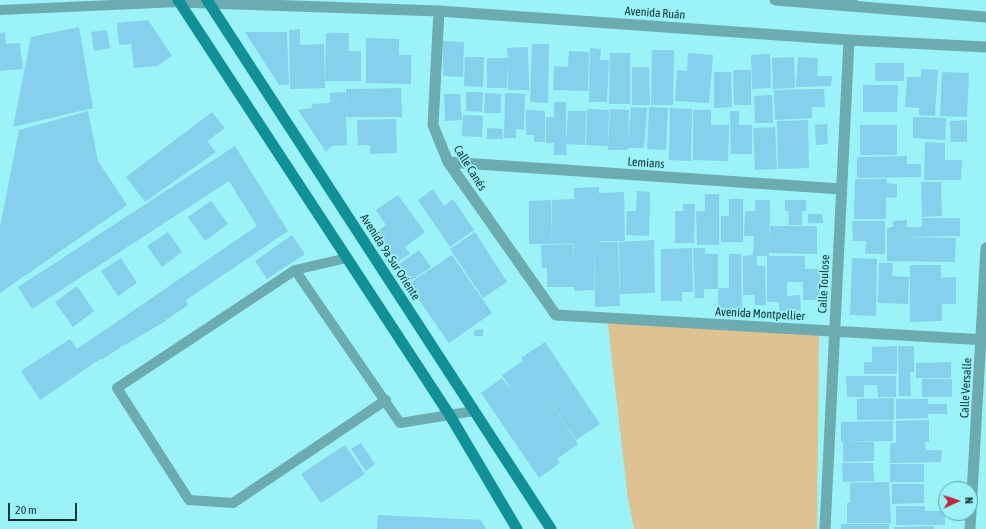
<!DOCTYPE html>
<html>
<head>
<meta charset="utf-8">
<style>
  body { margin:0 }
  #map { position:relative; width:986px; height:529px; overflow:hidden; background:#9bf2f7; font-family:"Asap Condensed",sans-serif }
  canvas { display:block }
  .north { position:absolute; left:938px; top:481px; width:40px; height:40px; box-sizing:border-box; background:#9bf2f7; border:1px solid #62a5a9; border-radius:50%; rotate:87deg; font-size:11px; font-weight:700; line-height:16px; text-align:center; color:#0c3234 }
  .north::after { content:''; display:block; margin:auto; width:14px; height:18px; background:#b92837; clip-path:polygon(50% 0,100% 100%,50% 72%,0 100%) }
  .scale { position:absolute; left:8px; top:503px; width:69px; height:18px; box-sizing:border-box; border:2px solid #0c3234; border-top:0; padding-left:5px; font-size:12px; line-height:14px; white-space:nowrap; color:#0c3234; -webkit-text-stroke:3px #9bf2f7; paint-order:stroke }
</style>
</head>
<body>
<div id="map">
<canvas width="986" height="529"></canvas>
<div class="north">N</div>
<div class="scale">20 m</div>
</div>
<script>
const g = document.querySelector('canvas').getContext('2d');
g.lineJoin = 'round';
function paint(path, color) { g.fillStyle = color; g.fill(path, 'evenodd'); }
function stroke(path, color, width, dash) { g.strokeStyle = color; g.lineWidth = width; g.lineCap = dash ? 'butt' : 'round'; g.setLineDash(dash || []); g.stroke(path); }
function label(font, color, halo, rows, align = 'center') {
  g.font = font + ' "Asap Condensed",sans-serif'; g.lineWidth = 3.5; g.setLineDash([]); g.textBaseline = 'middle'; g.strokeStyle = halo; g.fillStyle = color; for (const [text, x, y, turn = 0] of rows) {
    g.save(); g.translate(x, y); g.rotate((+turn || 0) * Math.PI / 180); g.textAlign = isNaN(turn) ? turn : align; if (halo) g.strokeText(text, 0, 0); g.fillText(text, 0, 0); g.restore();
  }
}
paint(new Path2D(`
  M607,317L819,334L817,529H634L628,499Z`), '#dec291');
paint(new Path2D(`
  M148,20L172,56L157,66L134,68L131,44L119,45L117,23Z
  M79,27L93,108L13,127L31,37Z
  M300,29V45L324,44L325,88L290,89L289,30Z
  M107,30L110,48L94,51L91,32Z
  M5,32L6,44L20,43L23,69L0,71V33Z
  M245,32H287L289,85H279Z
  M326,33H349V51H361V81H325Z
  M366,38L399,39V55H411V84L366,83Z
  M443,41L464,42L463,77L443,76Z
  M532,44H549L548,103L530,102Z
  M528,47L529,90H508V62L507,88H487V58H508L507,48Z
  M590,48L601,49L600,60H609L607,102H589Z
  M652,50H674L673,105H651Z
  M569,51L589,52L588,91L553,90L554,66L568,67Z
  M610,53H630V104H609Z
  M688,53L713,55L709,103L675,101L677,70L687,71Z
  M770,54L771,88L752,89L751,55Z
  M465,57H484L483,87L464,86Z
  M794,57L795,88L773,89L772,58Z
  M798,57L818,58L817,76H832L831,86L796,87Z
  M875,63H904V81H875Z
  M632,67H649L650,105H632Z
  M921,69L938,70L935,116L919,115V108L905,107L907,77H921Z
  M733,70H751V105H734Z
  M714,72H731L732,107L714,108Z
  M942,72L969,73L967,117L940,116Z
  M863,85H898L897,112H863Z
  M401,88L402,117H346L347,145L332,146L326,152L298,110L312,108V104L330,103V93L345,92L346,102V89Z
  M824,89L825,107H812V118L775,120L774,90Z
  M466,92H483L482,112L466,111Z
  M485,93L501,94V113H484Z
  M505,93L525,94L524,130L516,129V138H504Z
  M444,94H460L462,120L445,121Z
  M772,95L773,123H755L754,96Z
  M554,102H566V141L568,111H586L585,145L566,144L567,155H554V143H546V117H554Z
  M631,107L647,108L644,148H628L627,150H608L610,109L629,110L628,140Z
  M649,107L668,108L666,150L647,149Z
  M670,108L692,109L691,161L669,160Z
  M587,109L609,110L608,146L586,145Z
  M526,110L545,111V142H534V135H526Z
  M693,110H711V125H729L728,161L693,160Z
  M88,111L98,161L127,205L0,293V227L19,130Z
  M730,111H739V125H752V154H731Z
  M212,112L225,128L207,141L216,152L145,202L126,177Z
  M463,115L483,116L482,137L462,136Z
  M913,117L946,118L945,140L913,138Z
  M396,119L397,153L370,154V145H358L357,120Z
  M808,120L809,168L778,169L777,121Z
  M967,120V142H951L950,121Z
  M827,124L828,144L816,145L815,125Z
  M860,125H897V155H860Z
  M775,127L777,169L755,170L753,128Z
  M487,128L502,129L503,139H487Z
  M925,142L945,143V160H962L961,180H924Z
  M235,146L288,231L186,300L188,305L166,320L162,316L166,321L121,347L120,345V348L101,360L100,359L40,400L21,371L70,339L77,349L257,226L229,181L32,309L18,287Z
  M907,156V164H921V177L857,178V157Z
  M855,179H887V183L897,184V198L886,197V219H854Z
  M921,182H941L942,216L922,217Z
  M599,187V193L624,192L625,241H600V223V242H618L620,306L595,307L594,242V290L574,291V287H547V268H542L541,245L573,244L574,259V188Z
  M433,189L444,206L453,199L474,230L450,247L418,200Z
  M637,191L650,192L649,236L626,235L627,211H636Z
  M705,194H719V245H697L696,211H705Z
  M398,195L425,232L405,247L410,254L397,262L376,232L386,225L376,210Z
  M574,199V243L552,244V200Z
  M729,199H743V242H721V216H729Z
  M551,200L552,244H529V201Z
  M755,200H770L769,243L770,226H817V254L769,253V256H805V269H821L820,300H803V282H787V296L800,295L801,311L779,312V302H767V256H757V266H765L766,305H755L754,295H743V256L753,255L754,236H744L745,211H755Z
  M785,200H806V211H802V225H789L788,211H785Z
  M211,201L228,224L205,241L188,217Z
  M683,204H695L694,243H675V211H683Z
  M808,214H822L823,223H808Z
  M922,218H960V236L901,237L956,238L955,262L887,261V228L893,227V221L907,220V227H922Z
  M852,221H885V254H865L866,241H853Z
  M168,232L182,252L162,267L147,246Z
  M475,232L507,282L483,298L450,249Z
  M292,235L305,254L267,279L255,261Z
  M654,240L655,293L620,294L619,242Z
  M692,248L693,292H682V301H661V249Z
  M693,248H705V254H718V289H704V298H695Z
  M419,250L431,267L409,282L398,265Z
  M729,254H741L742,314H719L718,288H729Z
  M452,255L492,313L449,343L428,313L438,306L428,313L408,284Z
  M121,258L137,283L118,296L101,271Z
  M852,258L877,259L876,316L850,315Z
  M879,263H893L892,276L909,277L908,304L878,303Z
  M910,265H941V278L956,277V304H942V321L910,322Z
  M77,286L94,311L73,327L55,302Z
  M483,329V336H474V330Z
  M545,342L600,424L576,440L521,358Z
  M897,346V374H864V362H872V347Z
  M898,346H914V372H910L911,396H899Z
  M523,361L578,444L557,459L560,463L539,478L481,393L502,378L513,393L502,375Z
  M951,362V378H916V363Z
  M846,376H896V397H878L877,385H864V397H847Z
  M922,379H952V397H922Z
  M894,398V420H857V399Z
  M896,399H928V404H947V414H928V418L896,419Z
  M929,420V442H925L926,450H942L941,462L890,463V443H896V421Z
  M893,421V441L841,442V422Z
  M843,442H874V461L843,462Z
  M361,443L375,464L366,471L351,449Z
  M345,445L365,474L321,503L301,474Z
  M842,463H873L874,481L843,482Z
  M890,464H924V482H890Z
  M889,482L891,523H847V503H850V483Z
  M892,484H924V503L892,504Z
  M896,506H925V511H945V525H896Z
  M378,515L481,520L486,529H377Z
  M841,524H889V529H841Z
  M934,526V529H894V527Z`), '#85d1eb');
stroke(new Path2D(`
  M0,10L179,2
  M347,258L295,270L117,388L189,500L233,503L386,400
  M295,270L400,423L474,411`), '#6cabb0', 10);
stroke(new Path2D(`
  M775,0L986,17`), '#6cabb0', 11);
stroke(new Path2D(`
  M179,2L439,11L849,40L986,47
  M852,6V0
  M439,11L433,125L448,162L556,315L986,340
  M448,162L841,189
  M825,529L849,40
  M970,529L986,248`), '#6cabb0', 11);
stroke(new Path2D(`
  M178,0L449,414L517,529
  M207,0L551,529`), '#129097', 11);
label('12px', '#0c3234', '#9bf2f7', [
  ["Avenida Ruán",655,13,4],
  ["Lemians",646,163,4],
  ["Calle Canés",470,168,58],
  ["Avenida 9a Sur Oriente",390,257,57],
  ["Calle Toulose",824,284,-87],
  ["Avenida Montpellier",760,314,3],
  ["Calle Versalle",966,388,-87]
]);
</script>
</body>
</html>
